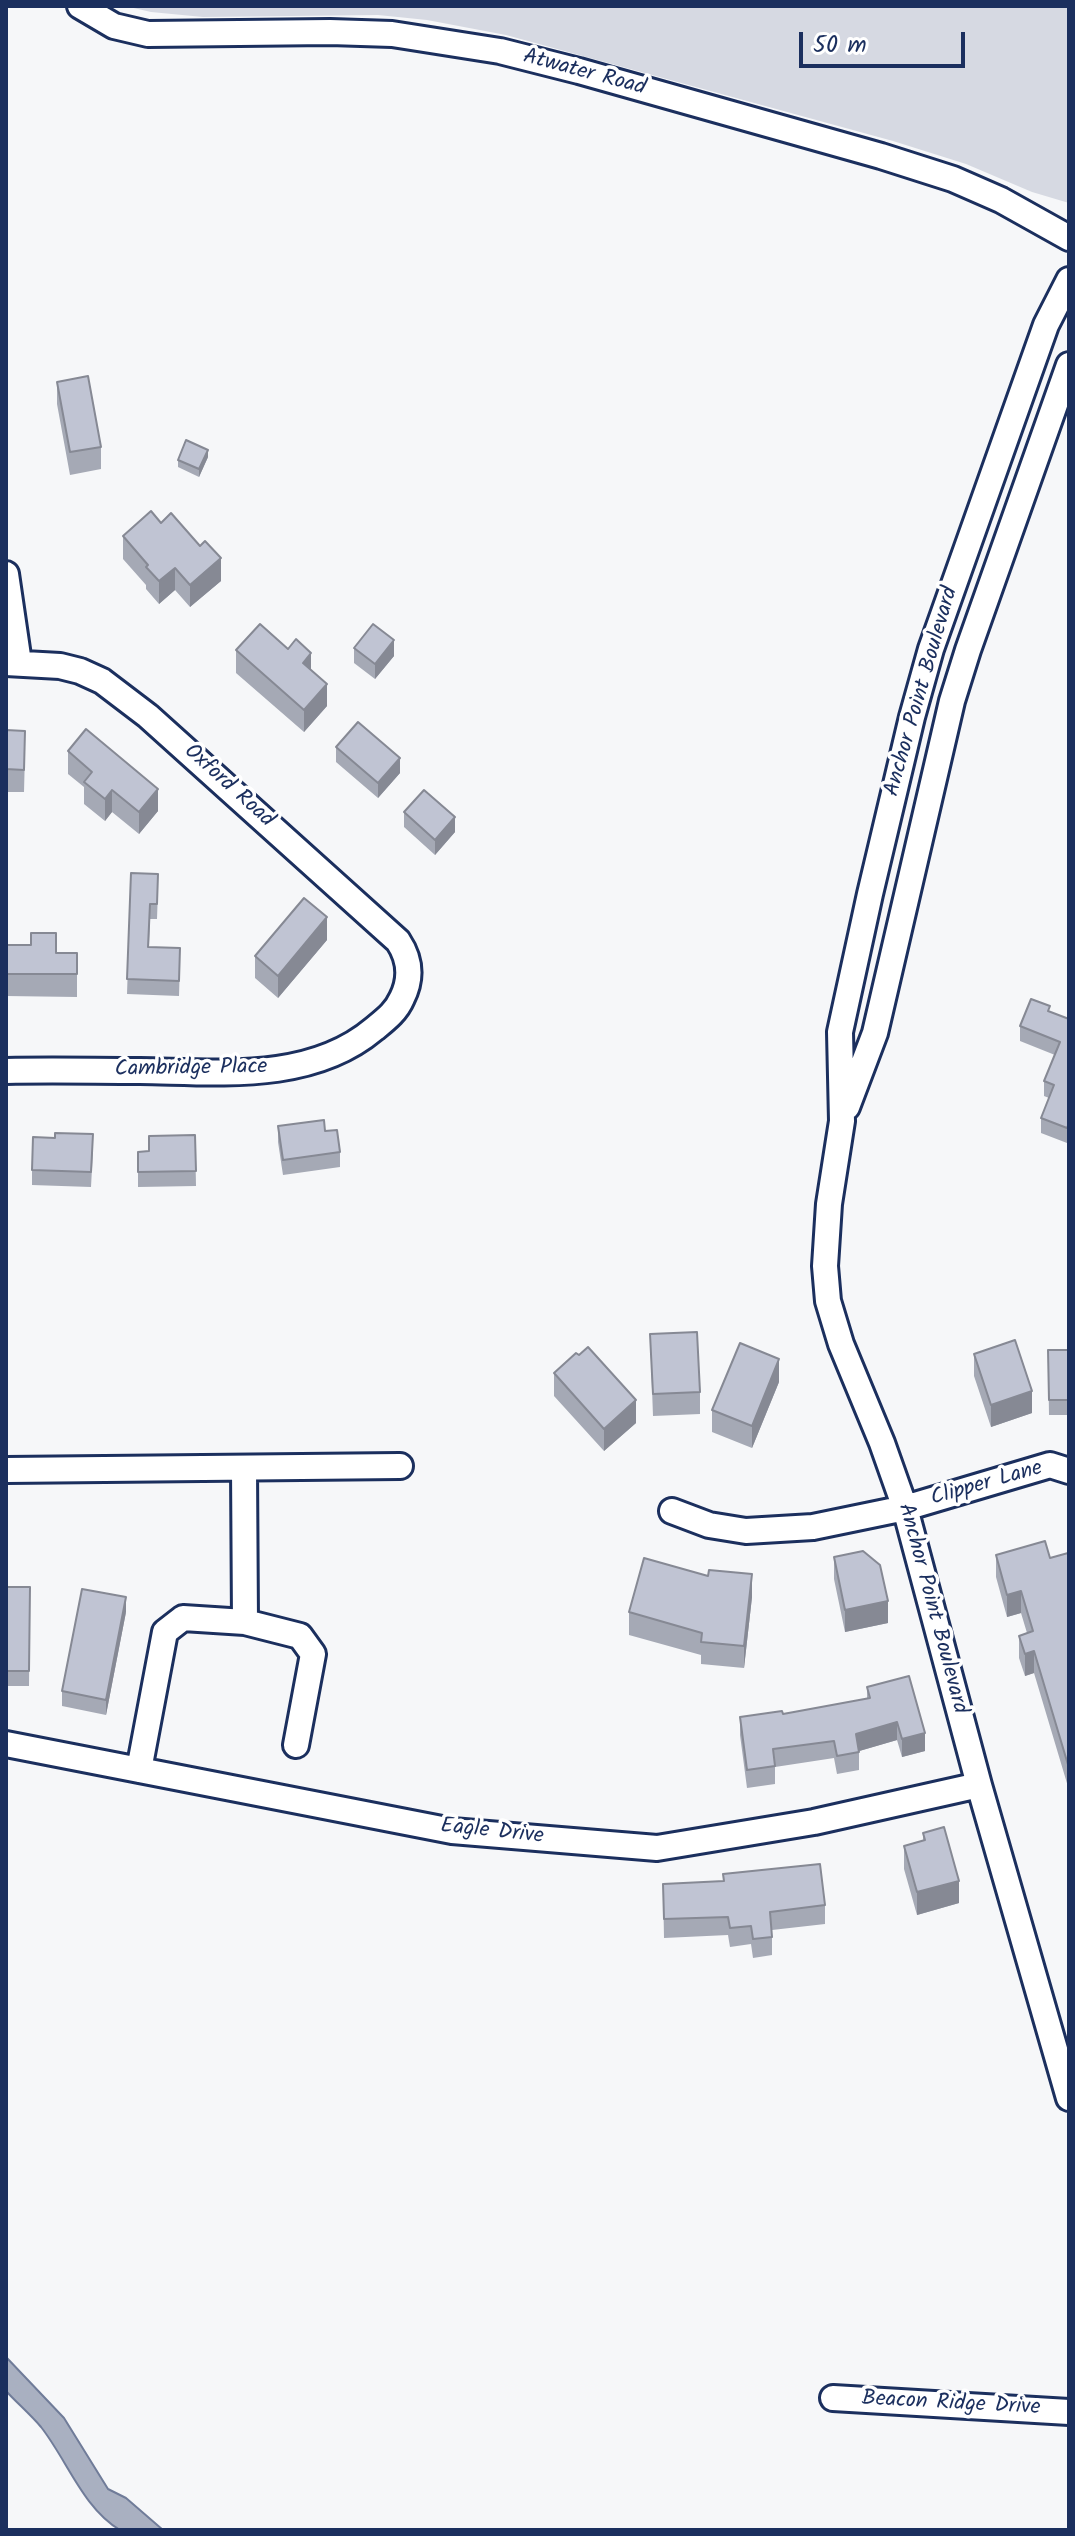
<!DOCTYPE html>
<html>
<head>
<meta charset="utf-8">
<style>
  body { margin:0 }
  #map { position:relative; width:1075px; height:2536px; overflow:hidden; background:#f6f7f9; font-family:Kalam,sans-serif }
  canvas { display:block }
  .frame { position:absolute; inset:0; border:8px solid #1b2f5e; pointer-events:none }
  .scale { position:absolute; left:799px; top:32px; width:166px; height:36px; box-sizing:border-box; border:4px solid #1b2f5e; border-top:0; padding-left:10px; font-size:24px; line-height:28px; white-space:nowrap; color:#1b2f5e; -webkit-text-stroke:6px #fff; paint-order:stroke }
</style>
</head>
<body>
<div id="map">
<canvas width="1075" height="2536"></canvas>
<div class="frame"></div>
<div class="scale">50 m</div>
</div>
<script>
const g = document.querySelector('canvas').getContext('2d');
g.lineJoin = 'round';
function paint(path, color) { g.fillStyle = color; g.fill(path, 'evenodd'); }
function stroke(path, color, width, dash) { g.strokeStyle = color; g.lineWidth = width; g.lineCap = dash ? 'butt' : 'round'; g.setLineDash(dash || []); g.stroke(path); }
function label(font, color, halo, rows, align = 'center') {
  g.font = font + ' Kalam,sans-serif'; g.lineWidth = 7; g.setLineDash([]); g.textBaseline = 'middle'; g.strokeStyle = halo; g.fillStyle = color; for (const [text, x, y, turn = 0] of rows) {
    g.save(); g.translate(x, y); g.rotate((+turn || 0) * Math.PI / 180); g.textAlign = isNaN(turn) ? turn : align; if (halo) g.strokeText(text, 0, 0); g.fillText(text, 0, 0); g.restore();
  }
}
paint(new Path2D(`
  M125,6H1069V203L1032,192L966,164L893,141L506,35L427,20L378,15L203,17L151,12Z`), '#d6d9e2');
const water = new Path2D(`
  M6,2357L64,2418L108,2489L126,2498L163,2530H120C83,2508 67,2460 41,2427C30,2414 17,2403 6,2391Z`);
paint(water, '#a9b0c1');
stroke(water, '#707c99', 2);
const street = new Path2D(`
  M80,6L114,26L148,34L330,32L392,34L500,51L579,71L881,156L953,179L1001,200L1069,238
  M1069,280L1046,325L931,649L912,717L870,894L840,1032L842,1121L829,1204L825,1266L828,1301L841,1344L882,1443L905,1508L979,1785L1069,2098
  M6,574L19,663
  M6,663L60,666L80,671L102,681L148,716L398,941C410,959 412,978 402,998C396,1012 385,1020 374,1029C310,1083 217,1072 140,1071C95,1071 51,1070 6,1071
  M847,1107L875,1033L952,701L968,650L1069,365
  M244,1468L245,1622
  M6,1470L400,1466
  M672,1511L709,1525L746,1531L813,1527L905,1508L1050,1465L1069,1471
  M6,1744L452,1831L657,1848L814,1822L979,1785
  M139,1770L165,1632L183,1618L245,1622L300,1636L313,1654L296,1745
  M833,2398L1069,2412`);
stroke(street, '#1b2f5e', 30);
stroke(street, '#fff', 24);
paint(new Path2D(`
  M57,382L101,447V469L70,475L57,404Z
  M208,457L199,477L178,467V460Z
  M161,523L221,581L190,607L175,590L159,604L146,589V585L123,559V536Z
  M354,648L394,656L375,679L354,663Z
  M236,650L311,670L327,706L304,732L236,673Z
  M6,730L25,753L24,792H6Z
  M336,747L400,773L378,798L336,762Z
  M68,751L158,811L139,834L112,812L105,821L84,804V787L68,774Z
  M404,812L455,832L435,855L404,827Z
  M131,873L158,890L157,919H150L149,947L180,963L179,996L127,994Z
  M327,940L278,998L255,978V956Z
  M6,945L56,953H77V997L6,996Z
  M1050,1012L1069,1019L1067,1143L1041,1133V1118L1049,1098L1044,1096V1081L1055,1055L1020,1041V1026Z
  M278,1126L325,1131L340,1152V1167L283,1175L278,1142Z
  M195,1135L196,1186L138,1187V1152L149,1151Z
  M93,1150L91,1187L32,1185V1170Z
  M650,1334L700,1392V1414L653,1416Z
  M1048,1350H1069V1415H1049Z
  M974,1354L1032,1413L991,1427L974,1376Z
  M554,1373L636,1423L604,1451L554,1396Z
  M779,1382L752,1448L712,1432V1410Z
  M996,1555L1050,1558L1069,1557V1790L1034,1673L1025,1676L1019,1658V1636L1027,1633L1021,1613L1007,1617L996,1577Z
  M834,1557L888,1623L845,1632L834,1579Z
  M6,1587H30L29,1686H6Z
  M752,1597L744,1668L701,1664V1655L629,1635V1612Z
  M126,1612L106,1715L62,1706V1691Z
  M867,1687L925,1751L902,1757L897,1740L859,1751V1770L837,1774L834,1758L775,1767V1784L747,1788L740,1735V1717L783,1714L867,1699Z
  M923,1833L959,1903L917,1915L904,1869V1846L923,1841Z
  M723,1874L825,1905V1924L772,1930V1955L753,1958L751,1944L730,1947L728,1935L664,1938L663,1884L723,1881Z`), '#a5a9b5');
paint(new Path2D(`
  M208,450V457L199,477V469Z
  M221,558V581L190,607V585Z
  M175,568V590L159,604V581Z
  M394,640V656L375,679V664Z
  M311,653V675L303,663Z
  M327,684V706L304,732V710Z
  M400,758V773L378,798V783Z
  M158,789V811L139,834V812Z
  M112,790V812L105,821V799Z
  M455,817V832L435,855V840Z
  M327,917V940L278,998V976Z
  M1069,1123V1138L1067,1143V1128Z
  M779,1359V1382L752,1448V1426Z
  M1032,1391V1413L991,1427V1405Z
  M636,1400V1423L604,1451V1429Z
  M752,1574V1597L744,1668V1646Z
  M1021,1591V1613L1007,1617V1595Z
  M126,1597V1612L106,1715V1700Z
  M888,1601V1623L845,1632V1610Z
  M1034,1651V1673L1025,1676V1654Z
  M897,1722V1740L856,1752V1734Z
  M925,1733V1751L902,1757V1739Z
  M959,1881V1903L917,1915V1892Z`), '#868994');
const building = new Path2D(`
  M88,376L101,447L70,452L57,382Z
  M186,440L208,450L199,469L178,460Z
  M151,511L161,523L171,513L200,546L205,541L221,558L190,585L175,568L159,581L146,567L148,565L123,536Z
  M260,624L288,649L296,639L311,653L303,663L327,684L304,710L236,650Z
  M373,624L394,640L375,664L354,648Z
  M358,722L400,758L378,783L336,747Z
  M86,729L158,789L139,812L112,790L105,799L84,782L92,772L68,751Z
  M6,730L25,731L24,770L6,769Z
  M424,790L455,817L435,840L404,812Z
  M131,873L158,874L157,904H150L148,947L180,948L179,981L127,979Z
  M304,898L327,917L278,976L255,956Z
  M31,933H56V953H77V974H6V945H31Z
  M1031,999L1050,1006L1048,1011L1069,1019V1123L1067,1128L1041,1118L1054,1085L1044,1081L1060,1042L1020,1026Z
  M324,1120L325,1131L337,1130L340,1152L283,1160L278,1126Z
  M55,1133L93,1134L91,1172L32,1170L33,1137L55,1138Z
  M195,1135L196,1171L138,1172V1152L149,1151V1136Z
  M697,1332L700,1392L653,1394L650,1334Z
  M1015,1340L1032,1391L991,1405L974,1354Z
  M740,1343L779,1359L752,1426L712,1410Z
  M588,1347L636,1400L604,1429L554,1373L576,1353L579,1355Z
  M1048,1350H1069V1400H1049Z
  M1045,1541L1050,1558L1068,1553L1069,1557V1768L1034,1651L1025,1654L1019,1636L1033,1631L1021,1591L1007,1595L996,1555Z
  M863,1551L880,1565L888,1601L845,1610L834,1557Z
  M644,1558L708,1576L709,1570L752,1574L744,1646L701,1642L702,1633L629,1612Z
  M6,1587H30L29,1671H6Z
  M82,1589L126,1597L106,1700L62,1691Z
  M909,1676L925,1733L902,1739L897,1722L856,1734L859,1752L837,1756L834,1741L773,1749L775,1766L747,1770L740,1717L782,1711L783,1714L870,1698L867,1687Z
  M944,1827L959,1881L917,1892L904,1846L925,1840L923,1833Z
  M820,1864L825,1905L770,1912L772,1937L753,1939L751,1926L730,1928L728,1917L664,1919L663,1884L724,1881L723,1874Z`);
paint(building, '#c0c4d3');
stroke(building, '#868994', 2);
label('22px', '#1b2f5e', '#fff', [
  ["Atwater Road",584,74,15],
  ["Anchor Point Boulevard",923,692,-74],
  ["Oxford Road",228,787,42],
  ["Cambridge Place",191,1070,-1],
  ["Clipper Lane",987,1485,-16],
  ["Anchor Point Boulevard",931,1609,75],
  ["Eagle Drive",492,1833,6],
  ["Beacon Ridge Drive",951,2405,3]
]);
</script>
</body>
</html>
